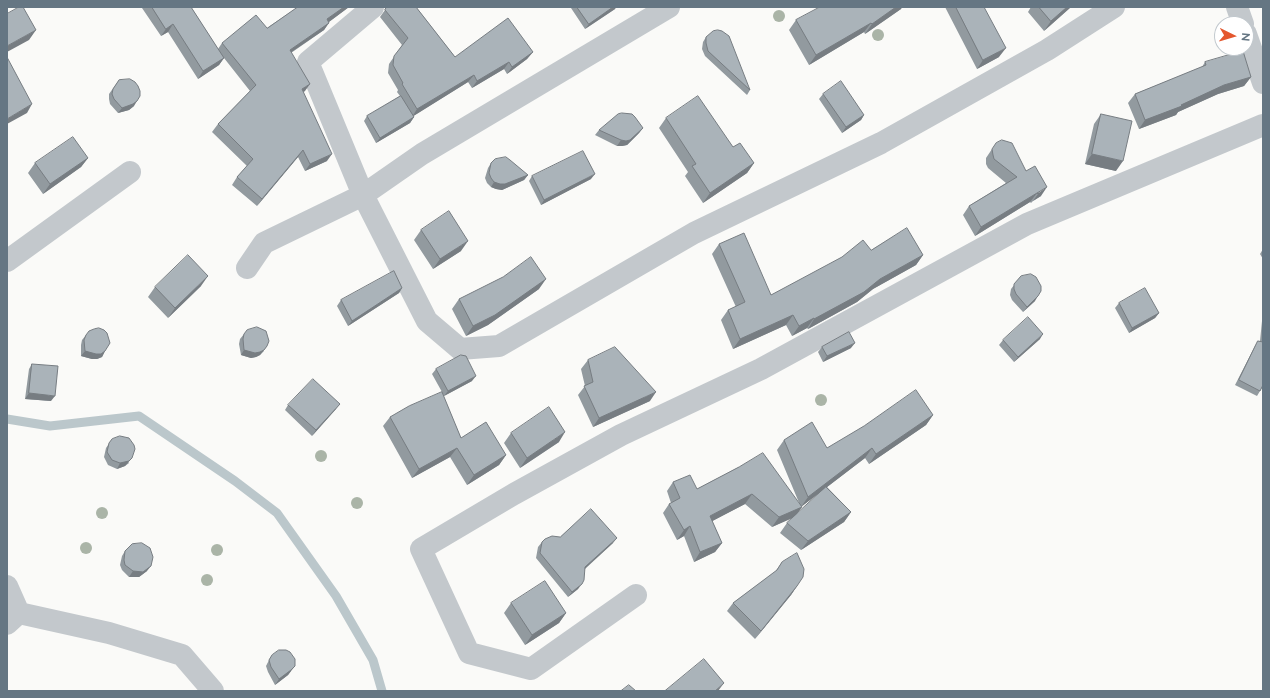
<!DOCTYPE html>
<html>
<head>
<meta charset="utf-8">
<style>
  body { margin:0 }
  #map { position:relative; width:1270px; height:698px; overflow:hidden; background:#fafaf8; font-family:Raleway,sans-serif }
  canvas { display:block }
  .frame { position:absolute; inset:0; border:8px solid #657683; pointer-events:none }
  .north { position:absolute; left:1214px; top:16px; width:40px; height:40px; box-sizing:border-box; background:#fff; border:1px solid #c1c8cd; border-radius:50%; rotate:95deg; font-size:11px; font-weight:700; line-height:16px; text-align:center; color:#657683 }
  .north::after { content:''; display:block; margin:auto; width:14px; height:18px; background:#e4572e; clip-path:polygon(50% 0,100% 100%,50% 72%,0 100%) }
</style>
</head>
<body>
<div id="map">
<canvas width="1270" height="698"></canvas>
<div class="frame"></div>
<div class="north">N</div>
</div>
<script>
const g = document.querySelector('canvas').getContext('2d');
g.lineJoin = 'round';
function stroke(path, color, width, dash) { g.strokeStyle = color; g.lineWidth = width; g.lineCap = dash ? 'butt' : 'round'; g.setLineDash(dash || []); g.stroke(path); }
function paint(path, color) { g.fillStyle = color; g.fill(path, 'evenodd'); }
stroke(new Path2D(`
  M7,419L50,426L139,416L235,481L277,513L336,596L373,660L382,691`), '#bbc7cb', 9);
stroke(new Path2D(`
  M373,7L308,62L363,195L427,321L460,349L499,346L694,233L881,143L1047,50L1114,7
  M1237,7L1243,24
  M1246,34L1263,83
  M7,261L130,172
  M247,268L264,243L363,195L422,154L669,7
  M7,586L19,613L7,624
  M636,595L531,669L469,653L421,549L514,494L621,435L761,369L1027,224L1263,125
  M19,613L109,633L182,655L213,691`), '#c3c8cc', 22);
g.fillStyle = '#aab4a7';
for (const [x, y] of [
  [779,16],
  [878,35],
  [821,400],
  [321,456],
  [357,503],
  [102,513],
  [86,548],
  [217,550],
  [207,580]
]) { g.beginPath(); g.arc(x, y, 6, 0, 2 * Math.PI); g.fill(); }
paint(new Path2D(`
  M143,7H191L218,49L222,43L267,28L298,7H349L329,22L324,30L291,53L305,91L303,92L327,161L305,171L298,157L257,206L232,185L237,177L247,166L212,132L218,124L250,91L224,58L219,65L198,79L168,32L161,36L142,8Z
  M385,7H416L455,57L533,52L527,59L507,74L504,69L472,88L468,82L413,116L414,117L410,123L376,143L364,121L367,116L400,96L397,92L398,90L388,73L389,64L402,45L380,17L385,10Z
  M572,7H616L615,9L585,29L571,8Z
  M828,7H902L901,9L865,34L864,32L809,65L789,30L796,20Z
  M945,7H984L999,57L977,69Z
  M1031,7H1071L1044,31L1028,12Z
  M706,37L750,90L747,95L705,56L702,49L703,42Z
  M1205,62L1251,77L1244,86L1218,94L1178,112L1176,115L1139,129L1128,103L1135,94L1202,67Z
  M119,80L134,106L129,110L118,113L110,104L109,99V94Z
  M823,94L864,115L861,120L842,133L819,99Z
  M1101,114L1116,171L1085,164L1094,124Z
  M666,118L733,147L754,163L747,173L703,203L685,176L688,172L659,128Z
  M643,128L639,133L627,145L622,146H617L595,135L599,130Z
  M992,149L1026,171L1041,196L1033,201L1031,203L1030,202L975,236L963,215L969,206L1006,183L988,168L986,164V158Z
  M88,158L81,167L43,194L28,173L35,163Z
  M491,163L528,175L524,180L502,190L496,189L491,187L487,183L485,178L488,168Z
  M532,176L591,179L541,205L529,181Z
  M421,230L461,251L433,269L414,240Z
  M719,244L771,295L871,250L923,255L916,265L873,289L857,302L808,329L807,328L792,336L786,325L733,349L721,320L728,310L736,307L712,254Z
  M1263,249V259L1260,254Z
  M1021,276L1035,301L1023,312L1012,300L1010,295L1011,289Z
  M201,286L168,318L148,297L155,287Z
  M402,288L399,293L348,326L337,306L341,300Z
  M539,289L488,325L466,336L452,309L459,299Z
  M1119,303L1159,313L1155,318L1129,333L1115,308Z
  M1263,319V385L1260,391L1257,396L1235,385L1255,346L1258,341H1260L1262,321Z
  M244,334L264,351L260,355L256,357L251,358L241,355L239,344L240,339Z
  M86,335L105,351L102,357L97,359H92L81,356V345L82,340Z
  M1040,339L1014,362L999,345L1003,340Z
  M822,347L851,348L823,362L818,352Z
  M588,360L650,401L593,427L578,395L585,386L581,369Z
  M32,364L51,401L25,399L29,369Z
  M436,369L472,381L444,396L442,393L461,438L506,455L499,465L467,485L450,457L412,478L383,426L390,417L442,392L432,374Z
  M288,405L336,409L312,436L285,410Z
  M933,415L926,425L869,464L865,458L827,487L851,512L844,522L801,550L780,533L787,523L793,517L772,527L745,504L712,521L722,543L715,552L694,562L684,536L677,540L663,513L669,504L671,503L667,491L673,482L697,489L739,467L800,505L777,450L784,440L827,448ZM823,490L797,514L802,506Z
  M511,433L559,442L520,468L504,443Z
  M112,439L129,463L125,466L117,469L108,465L104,457L106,448Z
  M542,542L613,543L585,569L578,589L568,597L536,558L538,547Z
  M125,551L147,571L139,577H129L122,570L120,565L122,556Z
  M782,562L797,586L791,595L755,639L727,611L733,603L775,572Z
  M511,603L566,613L559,623L525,645L504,613Z
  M272,655L291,671L288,675L275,685L268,672L266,666L269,660Z`), '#929a9f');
paint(new Path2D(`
  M344,7H349L322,27L327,19Z
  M613,7H616L615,9L585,29L589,24Z
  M896,7H902L901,9L865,34L872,24Z
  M1067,7H1071L1044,31L1051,21Z
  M329,23L324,30L284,57L290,50Z
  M871,23L864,32L809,65L816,55Z
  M173,24L168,32L161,36L166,29Z
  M36,30L29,40L7,52V46Z
  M1006,48L999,57L977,69L983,60Z
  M533,52L527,59L507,74L512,67Z
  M224,58L219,65L198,79L203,71Z
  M509,62L504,69L472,88L477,81Z
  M474,75L468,82L412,117L417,109Z
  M1251,77L1244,86L1218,94L1178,112L1176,115L1139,129L1145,120L1224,85Z
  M310,84L305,91L296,96L302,89Z
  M137,101L134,106L129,110L118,113L122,108Z
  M32,104L27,113L7,124V119Z
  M864,115L861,120L842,133L846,127Z
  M414,117L410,123L376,143L380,138Z
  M643,128L639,133L627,145L622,146H617L621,140Z
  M303,150L298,157L257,206L262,199Z
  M332,154L327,161L305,171L310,164Z
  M1092,154L1123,161L1116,171L1085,164Z
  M88,158L81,167L43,194L50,184Z
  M754,163L747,173L703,203L710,193Z
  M595,174L591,179L541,205L544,200Z
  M528,175L524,180L502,190L496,189L491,187L494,182Z
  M1047,187L1041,196L1033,201L1038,194H1037Z
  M1037,193L1030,202L975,236L981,227Z
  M468,241L461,251L433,269L440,259Z
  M923,255L916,265L873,289L857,302L808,329L814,319L880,279Z
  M208,276L201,286L168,318L175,308Z
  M546,279L539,289L488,325L466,336L473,326Z
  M402,288L399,293L348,326L352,321Z
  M1038,296L1035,301L1023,312L1027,307Z
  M1159,313L1155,318L1129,333L1132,328Z
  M793,315L786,325L733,349L740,339Z
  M814,318L807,328L792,336L799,326Z
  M1043,334L1040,339L1014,362L1018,357Z
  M855,343L851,348L823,362L827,356Z
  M267,346L260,355L256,357L251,358L241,355L244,350Z
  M85,351H105L102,357L97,359H92L81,356Z
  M476,376L472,381L444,396L448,391Z
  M656,392L650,401L593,427L599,418Z
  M29,393L55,396L51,401L25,399Z
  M340,404L336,409L312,436L316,430Z
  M933,415L926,425L869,464L876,454Z
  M565,432L559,442L520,468L527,458Z
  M457,448L450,457L412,478L419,469Z
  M872,448L865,458L801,507L808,497Z
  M506,455L499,465L467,485L474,475Z
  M132,458L125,466L117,469L120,463Z
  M752,494L745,504L703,526L710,516Z
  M802,507L795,517L772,527L779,517Z
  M851,512L844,522L801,550L808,541Z
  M690,526L684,536L677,540L684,530Z
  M617,538L613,543L581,572L585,567Z
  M722,543L715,552L694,562L700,552Z
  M151,566L147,571L139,577H129L133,571Z
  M582,584L578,589L568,597L572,592Z
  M797,586L791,595L755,639L761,631Z
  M566,613L559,623L525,645L532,635Z
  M295,666L288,675L275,685L279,679Z
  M724,683L718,691H715Z`), '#777d82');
const building = new Path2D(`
  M19,7H23L36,30L7,46V14Z
  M152,7H191L224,58L203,71L173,24L166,29Z
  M298,7H344L327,19L329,23L290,50L310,84L302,89L332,154L310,164L303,150L262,199L237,177L253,159L218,124L256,85L222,43L256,15L267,28Z
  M387,7H416L455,57L508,18L533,52L512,67L509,62L477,81L474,75L417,109L402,84L403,83L393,65L394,56L408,38L385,10Z
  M577,7H613L589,24Z
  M820,7H827V8L828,7H896L872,24L871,23L816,55L796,20Z
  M956,7H984L1006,48L983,60Z
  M1039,7H1067L1051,21Z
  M718,30L722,31L729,36L750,90L708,51L706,43V37L713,31Z
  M1243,51L1251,77L1224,85L1181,105L1182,106L1145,120L1135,94L1206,65L1205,62Z
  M8,59L32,104L7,119V60Z
  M130,79L135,82L138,86L140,91V96L137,101L133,104L122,108L114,99L112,94L113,89L119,80Z
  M841,81L864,115L846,127L823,94Z
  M401,96L414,117L380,138L367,116Z
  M698,96L733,147L740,143L754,163L710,193L692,166L696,164L666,118Z
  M622,113L632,114L635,117L643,128L630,140L626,141L621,140L599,130L618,114Z
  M1101,114L1132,121L1123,161L1092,154Z
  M73,137L88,158L50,184L35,163Z
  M1002,140L1012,143L1026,171L1035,166L1047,187L1037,193L1038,194L1037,193L981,227L969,206L1017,177L994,159L993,155L992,149L996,143Z
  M583,151L595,174L544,200L532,176Z
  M506,157L510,160L528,175L505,184H500L494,182L491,178L489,173L491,163L495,159Z
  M449,211L468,241L440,259L421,230Z
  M907,228L923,255L880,279L864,292L814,319V318L799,326L793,315L740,339L728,310L745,302L719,244L744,233L771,295L842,257L863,240L871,250Z
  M188,255L208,276L175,308L155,287Z
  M531,257L546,279L495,315L473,326L459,299L503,277Z
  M394,271L402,288L352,321L341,300Z
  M1031,274L1036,277L1041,286V291L1038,296L1027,307L1016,294L1014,289V284L1021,276Z
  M1145,288L1159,313L1132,328L1119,303Z
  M1028,317L1043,334L1018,357L1003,340Z
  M257,327L266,331L269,341L267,346L264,350L260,352L255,353L244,350L243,339L244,334L247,330Z
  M99,328L104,330L107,333L110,343L105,351L101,354H96L85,351L84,340L86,335L89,331L94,329Z
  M849,332L855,343L827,356L822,347Z
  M1258,341L1263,342V341V385L1260,391L1239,380Z
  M615,347L656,392L599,418L584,386L593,382L588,360Z
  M461,355L466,356L476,376L448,391L436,369Z
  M32,364L58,366L55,396L29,393Z
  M313,379L340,404L316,430L288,405Z
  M916,390L933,415L876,454L872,448L808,497L784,440L812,422L827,448L864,426Z
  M442,392L461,438L486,422L506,455L474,475L457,448L419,469L390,417L409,406Z
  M549,407L565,432L527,458L511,433Z
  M120,436L129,438L134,445L135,449L132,458L129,461L120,463L112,460L107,452L109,443L112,439Z
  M763,453L802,507L779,517L752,494L710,516L722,543L700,552L690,526L684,530L669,504L680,498L673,482L690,475L697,489L739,467Z
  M826,487L851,512L808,541L787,523Z
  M591,509L617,538L585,567L584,580L582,584L572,592L540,553L542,542L545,539L552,536L560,537Z
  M142,543L150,548L153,557L151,566L143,572L133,571L125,565L124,560L125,551L132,544Z
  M797,553L804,569L803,577L797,586L761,631L733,603L777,570L782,562Z
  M545,581L566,613L532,635L511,603Z
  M279,650H286L290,652L295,659V666L291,670L279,679L271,667L269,660L272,655Z
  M704,659L724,683L715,691H665Z
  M629,685L636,691H621Z`);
paint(building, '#aab3b9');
stroke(building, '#777d82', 1);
</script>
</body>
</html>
